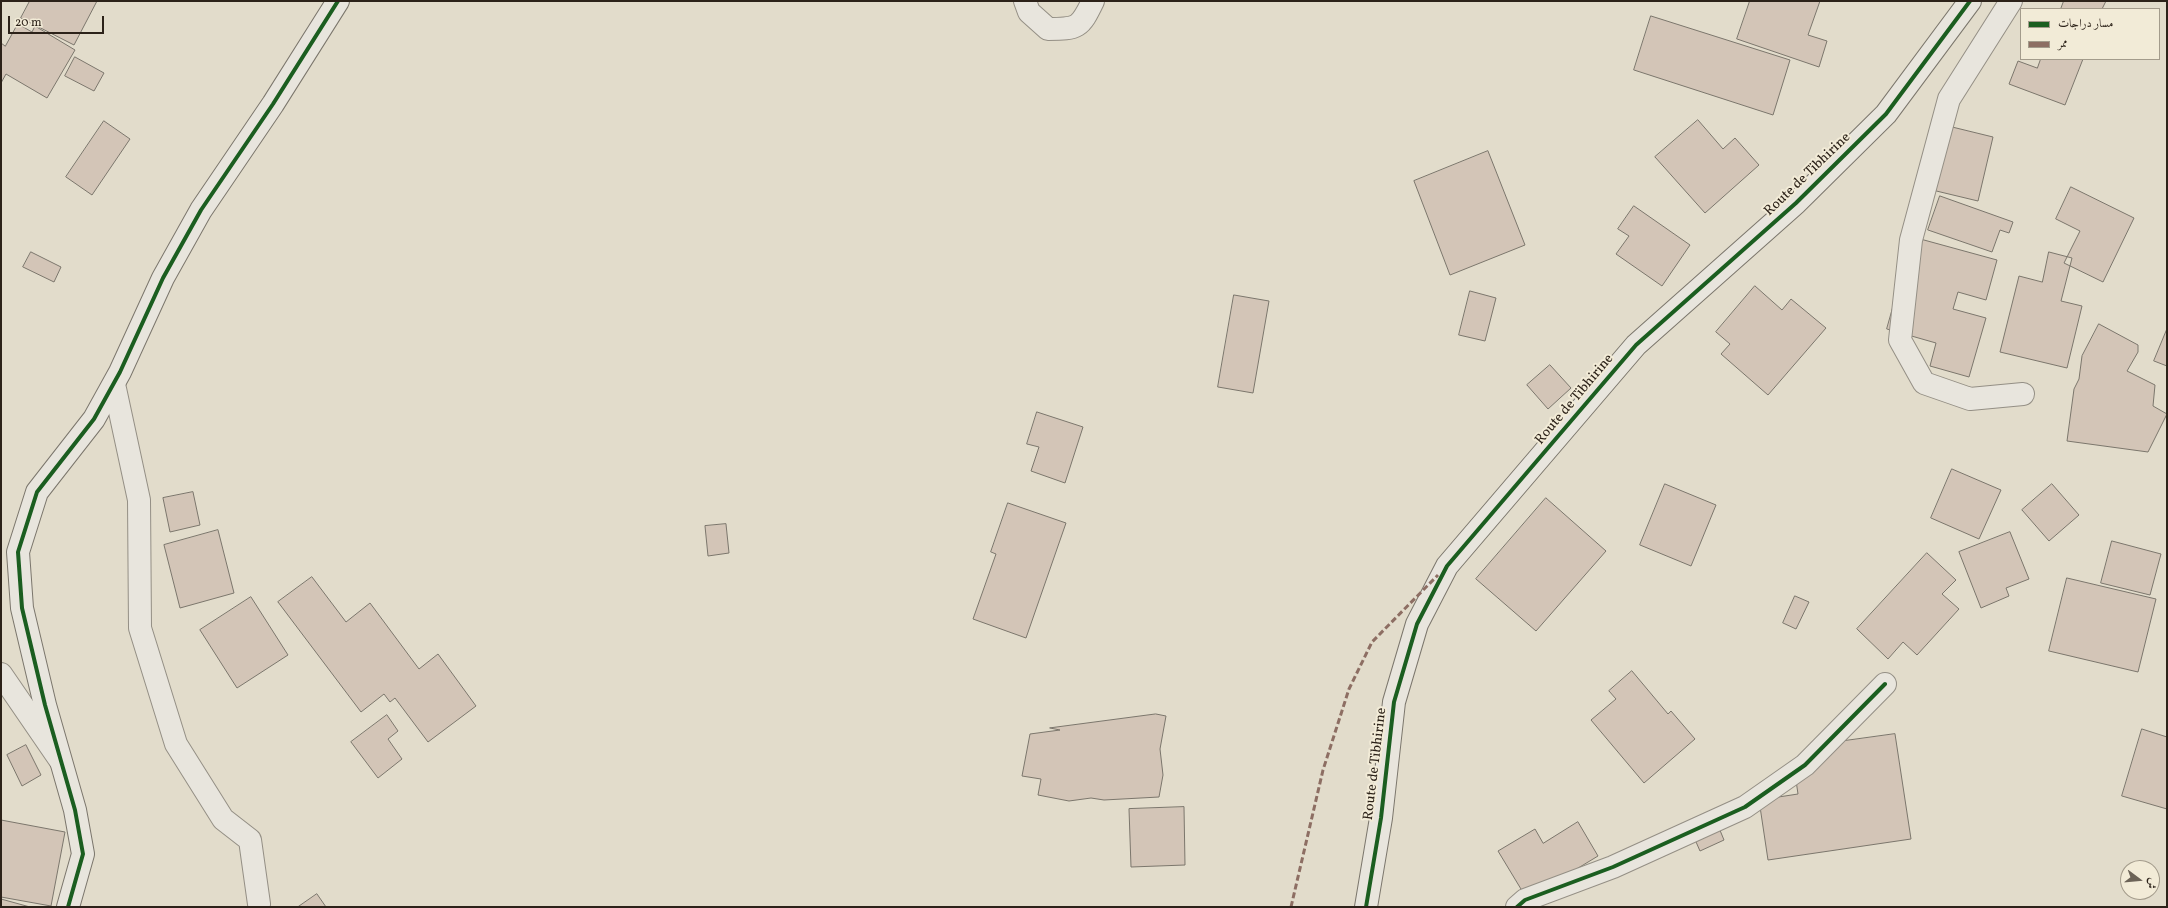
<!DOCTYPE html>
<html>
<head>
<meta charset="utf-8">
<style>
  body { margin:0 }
  #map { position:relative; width:2168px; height:908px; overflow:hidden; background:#e2dccb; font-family:Vollkorn,Amiri,serif }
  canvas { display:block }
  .frame { position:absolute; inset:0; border:2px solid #2c2219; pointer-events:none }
  .legend { position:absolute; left:2020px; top:8px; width:140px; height:52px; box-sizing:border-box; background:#f2ebd7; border:1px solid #a39b8b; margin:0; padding:5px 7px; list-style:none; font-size:12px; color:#2c2219 }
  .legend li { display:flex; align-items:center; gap:8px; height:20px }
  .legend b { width:20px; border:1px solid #a39b8b }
  .north { position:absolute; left:2120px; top:860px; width:40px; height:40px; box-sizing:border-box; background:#f2ebd7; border:1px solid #a39b8b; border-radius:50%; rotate:106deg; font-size:11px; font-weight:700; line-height:16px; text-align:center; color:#2c2219 }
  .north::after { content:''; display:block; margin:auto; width:14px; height:18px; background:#6c6357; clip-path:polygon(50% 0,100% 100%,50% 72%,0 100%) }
  .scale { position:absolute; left:8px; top:16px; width:96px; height:18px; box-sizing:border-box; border:2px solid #2c2219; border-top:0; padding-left:5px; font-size:12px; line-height:14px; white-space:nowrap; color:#2c2219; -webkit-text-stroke:3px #f2ebd7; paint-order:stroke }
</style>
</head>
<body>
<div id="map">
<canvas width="2168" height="908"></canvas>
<div class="frame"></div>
<ul class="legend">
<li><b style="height:5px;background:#1b5e20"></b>مسار دراجات</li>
<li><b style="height:5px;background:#8d6e63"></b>ممر</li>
</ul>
<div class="north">ش</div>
<div class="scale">20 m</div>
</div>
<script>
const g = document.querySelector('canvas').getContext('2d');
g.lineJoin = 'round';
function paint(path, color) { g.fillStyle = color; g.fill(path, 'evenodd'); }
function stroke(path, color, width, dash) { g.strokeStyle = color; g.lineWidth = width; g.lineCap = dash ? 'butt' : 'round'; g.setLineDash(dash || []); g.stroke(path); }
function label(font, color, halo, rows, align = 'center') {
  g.font = font + ' Vollkorn,serif'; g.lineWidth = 4; g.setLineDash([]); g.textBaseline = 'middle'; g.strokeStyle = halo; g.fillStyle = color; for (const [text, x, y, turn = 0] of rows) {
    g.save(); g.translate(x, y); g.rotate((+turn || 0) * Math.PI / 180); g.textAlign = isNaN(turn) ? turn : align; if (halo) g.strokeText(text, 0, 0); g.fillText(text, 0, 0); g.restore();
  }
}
const building = new Path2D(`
  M30,1H97L74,45L21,18Z
  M1750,1H1820L1808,35L1827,41L1819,67L1737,39Z
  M2064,1H2106L2102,9H2061Z
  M1651,16L1790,60L1773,115L1634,70Z
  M18,24L32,32L35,26L75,50L47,98L6,74L1,83V43L5,46Z
  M75,57L104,73L94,91L65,76Z
  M2041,59H2083L2065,105L2009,84L2018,61L2037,68Z
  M1698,120L1723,149L1735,138L1759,165L1705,213L1655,157Z
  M104,121L130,139L92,195L66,177Z
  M1944,125L1993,137L1978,201L1928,189Z
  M1488,151L1525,245L1450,275L1414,181Z
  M2071,187L2134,218L2103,282L2064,263L2080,231L2056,219Z
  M1940,196L2013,222L2009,233L2000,230L1992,252L1928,230Z
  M1634,206L1690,245L1662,286L1616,254L1629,236L1618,229Z
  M1913,237L1997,260L1986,300L1958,292L1953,309L1986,318L1969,377L1930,366L1936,343L1887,329Z
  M31,252L61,267L54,282L23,267Z
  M2049,252L2072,258L2061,301L2082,306L2067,368L2000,352L2019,276L2042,282Z
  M1755,286L1782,310L1791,299L1826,328L1768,395L1721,354L1730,344L1716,332Z
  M1470,291L1496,298L1485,341L1459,335Z
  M1234,295L1269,301L1253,393L1218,387Z
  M2099,324L2138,345V352L2127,371L2155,385L2153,406L2167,414L2148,452L2067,441L2074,389L2079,379L2082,356Z
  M2167,329V366L2154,361Z
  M1550,365L1571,388L1548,409L1527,385Z
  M1037,412L1083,427L1065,483L1031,471L1039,447L1027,444Z
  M1952,469L2001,490L1979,539L1931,518Z
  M1665,484L1716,505L1691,566L1640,545Z
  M2052,484L2079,515L2049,541L2022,510Z
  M193,492L200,525L170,532L163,498Z
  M1546,498L1606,551L1536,631L1476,579Z
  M1008,503L1066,523L1026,638L973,619L996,554L991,552Z
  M726,524L729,553L708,556L705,526Z
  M218,530L234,593L180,608L164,545Z
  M2010,532L2029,579L2006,588L2009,596L1981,608L1959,552Z
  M2112,541L2161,554L2150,595L2101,583Z
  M1927,553L1956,580L1942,594L1959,609L1917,655L1903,642L1888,659L1857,629Z
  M312,577L346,622L370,603L419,669L438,654L476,706L428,742L395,698L390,702L384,694L361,712L278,602Z
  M2067,578L2156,599L2138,672L2049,651Z
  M1795,596L1809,602L1796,629L1783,623Z
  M251,597L288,655L237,688L200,630Z
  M1632,671L1668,714L1671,711L1695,739L1644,783L1591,720L1616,699L1609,691Z
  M1156,714L1166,716L1160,749L1163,775L1159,797L1104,800L1091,798L1069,801L1038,795L1041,779L1022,776L1030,734L1060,730L1050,728Z
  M387,715L398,731L388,739L402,759L378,778L351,742Z
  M2142,729L2167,737V809L2122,796Z
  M1895,734L1911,839L1768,860L1759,800L1798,794L1793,760L1832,754L1830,743Z
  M26,745L41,775L22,786L7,755Z
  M1184,807L1185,865L1131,867L1129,809Z
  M1,820L65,832L51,906L1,897Z
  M1578,822L1598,856L1527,899L1498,851L1535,829L1543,843Z
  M1717,823L1724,840L1700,851L1693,835Z
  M317,894L326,907H298Z
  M1,899L30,907H1Z`);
paint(building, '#d3c5b7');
stroke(building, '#7b766c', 1);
const street = new Path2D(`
  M1025,1L1029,12L1048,29C1078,29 1080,28 1093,1
  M2011,1L1949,99L1911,240L1900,340L1924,383L1970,399L2023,394
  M114,384L139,500L140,628L176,744L223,819L250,840L259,904
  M1,674L60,760
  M1517,907L1525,900L1613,867L1745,807L1805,765L1885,684`);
const secondary = new Path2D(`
  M68,907L83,854L75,810L45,705L22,608L18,552L37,492L94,419L120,372L163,278L201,210L273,104L338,1
  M1366,907L1381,818L1394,702L1417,624L1447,566L1636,345L1796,203L1886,114L1970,1`);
stroke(street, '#948f85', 24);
stroke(secondary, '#7b766c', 24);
stroke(street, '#e8e5dd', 22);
stroke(secondary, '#e8e5dd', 22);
stroke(new Path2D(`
  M1291,907L1323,770L1349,689L1372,642L1438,575`), '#8d6e63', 3, [6, 3]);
stroke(new Path2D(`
  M68,907L83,854L75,810L45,705L22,608L18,552L37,492L94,419L120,372L163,278L201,210L273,104L338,1
  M1366,907L1381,818L1394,702L1417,624L1447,566L1636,345L1796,203L1886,114L1970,1
  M1517,907L1525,900L1613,867L1745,807L1805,765L1885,684`), '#1b5e20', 4);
label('14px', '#2c2219', '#f2ebd7', [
  ["Route de Tibhirine",1808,175,-44],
  ["Route de Tibhirine",1575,400,-50],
  ["Route de Tibhirine",1376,764,-83]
]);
</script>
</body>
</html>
